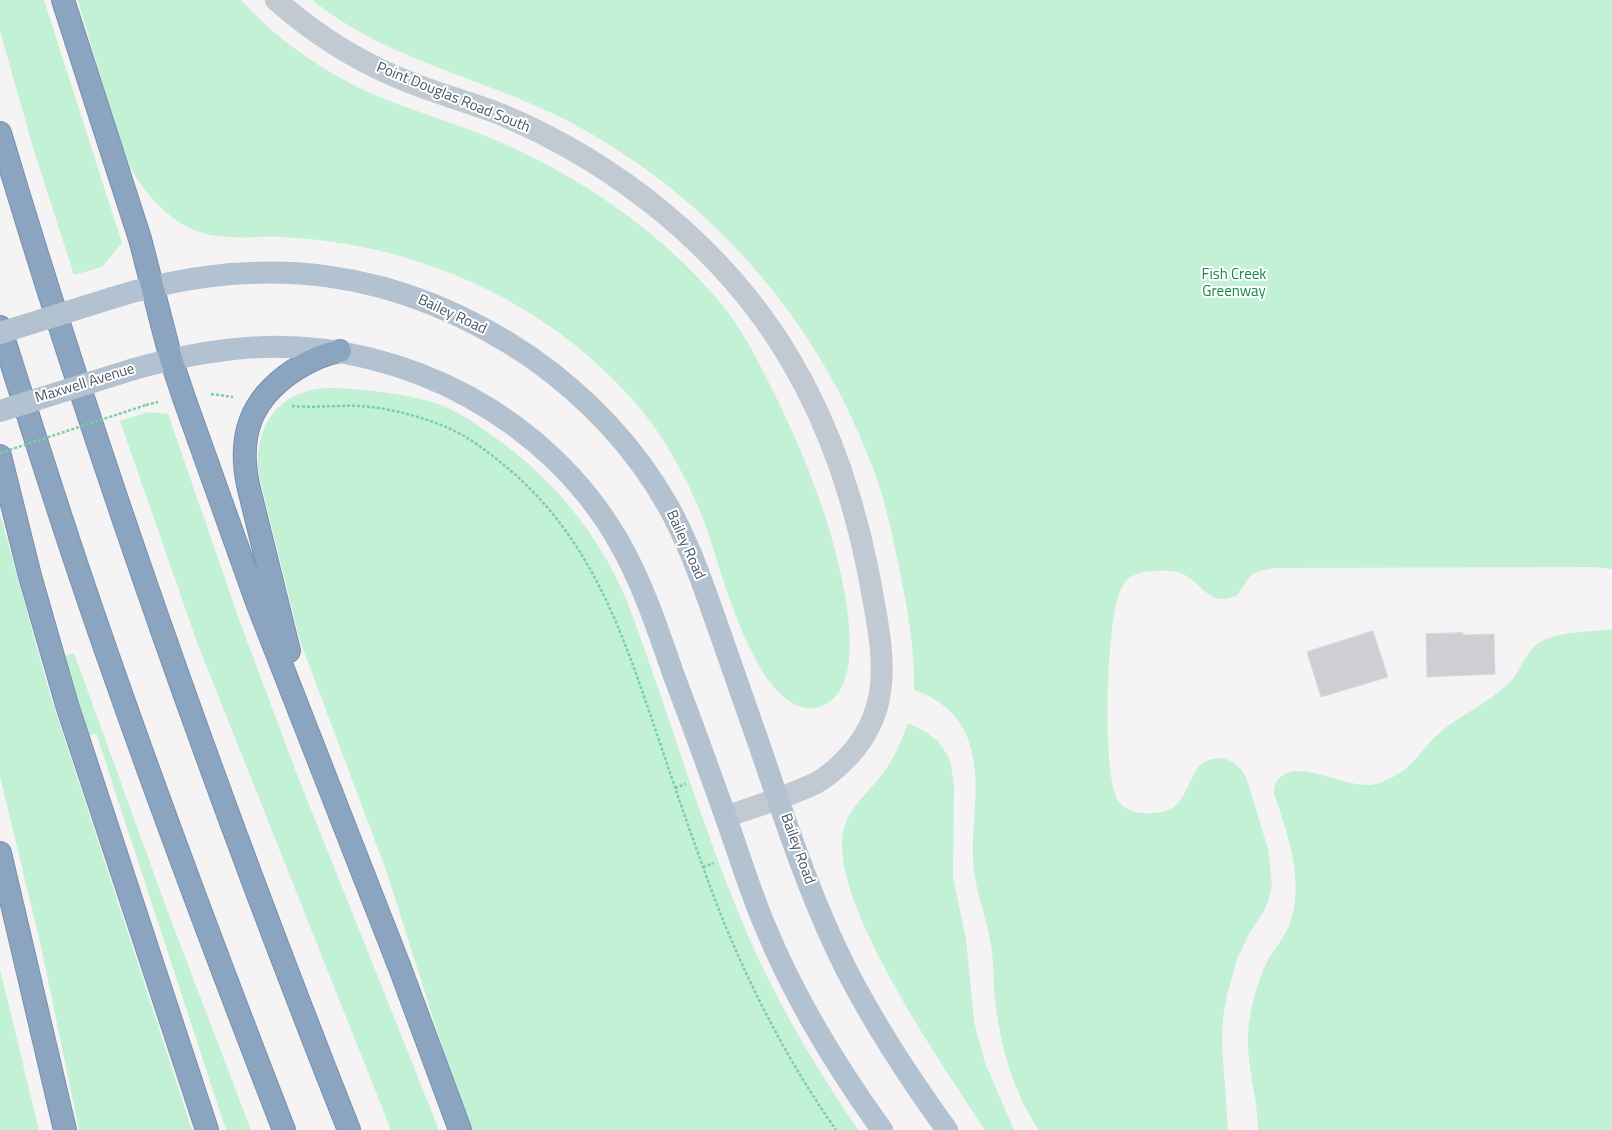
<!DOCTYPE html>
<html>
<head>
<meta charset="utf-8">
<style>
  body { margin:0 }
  canvas { display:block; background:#f5f3f3 }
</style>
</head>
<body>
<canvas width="1612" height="1130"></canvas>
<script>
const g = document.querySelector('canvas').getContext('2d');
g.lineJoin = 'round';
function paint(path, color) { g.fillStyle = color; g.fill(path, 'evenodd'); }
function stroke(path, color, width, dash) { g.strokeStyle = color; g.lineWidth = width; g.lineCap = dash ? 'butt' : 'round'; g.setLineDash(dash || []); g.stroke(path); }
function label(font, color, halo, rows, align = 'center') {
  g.font = font + ' "Titillium Web",sans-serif'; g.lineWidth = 4; g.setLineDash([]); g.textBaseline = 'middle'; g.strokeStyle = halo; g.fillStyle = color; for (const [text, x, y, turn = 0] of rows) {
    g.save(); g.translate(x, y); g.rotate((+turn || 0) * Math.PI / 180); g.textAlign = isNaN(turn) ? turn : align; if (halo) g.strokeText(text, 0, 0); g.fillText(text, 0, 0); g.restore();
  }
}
paint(new Path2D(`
  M0,0H44L122,243L102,267L74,275L35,154L0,31Z
  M78,0H241C279,42 329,76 382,98C418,112 456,124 493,139C578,175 659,230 719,301C742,328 758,361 774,393C803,452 827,510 841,575C848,607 863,688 824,705C762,733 721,570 708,532C701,512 692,492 682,473C664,437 641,406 612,378C551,317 473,275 389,253C354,244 319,239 283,237C255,236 223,241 197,231C174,223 154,203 140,183C125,163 120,137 112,113C100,76 89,38 78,0Z
  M312,0H1612V569L1592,567L1274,568L1260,571L1251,575L1237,595C1210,608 1205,586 1185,575C1176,570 1166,570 1156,571C1146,571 1134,573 1127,580C1114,592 1112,632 1110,650C1107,678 1104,782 1119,802C1130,816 1153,815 1168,810C1189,802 1189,769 1206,761C1225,753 1240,763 1247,780L1268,849L1272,883L1268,902L1264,911L1250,932L1237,959L1227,995L1223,1018L1222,1044L1228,1130H1039C1013,1092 1000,1045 995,999C993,981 994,963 991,945C986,915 973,886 973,856C972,818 982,776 968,739C959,714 938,698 914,690C915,647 907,605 898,563C891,529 884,495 871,463C815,315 706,193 566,120C482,77 386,60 312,0Z
  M336,388C369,390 403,393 435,403C455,409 473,422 490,434C551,476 598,532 627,601C671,718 706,843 758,958C786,1018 821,1075 858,1130H473L449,1068L387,873L300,641L259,476C253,438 269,401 308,391C317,388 327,388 336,388Z
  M148,412L168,414L241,625L296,772L439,1130H391L198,645L120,421Z
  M0,514L48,688L192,1130H79L42,951L0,776Z
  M1612,629V1130H1258C1258,1094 1244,1060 1249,1024C1252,1003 1258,979 1268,960C1275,948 1285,937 1290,923C1305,881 1287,833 1274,793C1273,780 1284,771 1297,771C1321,771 1345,786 1371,785C1379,784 1386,780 1393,777C1411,769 1423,748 1437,735C1459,715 1489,703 1510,682C1522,669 1526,648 1544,640C1565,631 1590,632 1612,629Z
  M74,653L166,907L251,1130H226L96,733L89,736L64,656Z
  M908,723L924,731L938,741L948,756L951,764L954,786L953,877L966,939L974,1021L985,1063L1014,1130H985C947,1071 821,893 845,825C853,803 873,788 886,769C896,755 902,739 908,723Z
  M0,969L39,1130H0Z`), '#c3f1d5');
const building = new Path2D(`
  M1373,631L1388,677L1321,697L1307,652Z
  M1463,633V635L1494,634L1495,674L1427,677L1426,634Z`);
paint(building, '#cdcfd5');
stroke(building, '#d7d9de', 1);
const highway = new Path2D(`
  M63,0L140,239L171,359L184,398L258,605L400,968L460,1130
  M0,133C101,471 219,802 349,1130
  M0,327C25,406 50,485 76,563C140,754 211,942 284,1130
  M0,456L30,576L67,705L207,1130
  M289,651L248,485C238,436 250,400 293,371C307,362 323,354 340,351
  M0,853L65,1130`);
stroke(highway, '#7690ad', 24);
stroke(new Path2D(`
  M211,394L233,397
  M146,405L158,402
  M292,406C314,408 338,405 360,406C389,408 419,416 446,427C470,437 491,454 511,471C598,546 627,647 663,752C680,803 698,854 717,905C748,984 787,1060 836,1130
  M675,788L686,784
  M703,867L714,863`), '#7ad0a6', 2.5, [3, 2]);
stroke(new Path2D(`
  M276,0C311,31 349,56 392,75C427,91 464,100 500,114C617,163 725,249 790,359C834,433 860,519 874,603C885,663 891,715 844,761C836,769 827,777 816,783C787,797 756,806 726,817`), '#c1cad2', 22);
stroke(new Path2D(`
  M112,298C263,251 400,268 532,358C587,397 633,445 667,504C689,543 703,585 718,627C732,667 746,707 760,747C786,823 811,900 847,971C876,1027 910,1079 947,1130
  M134,369C177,357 221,348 265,347C406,343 548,418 619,542C643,584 658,630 674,676C692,723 709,770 726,818C739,854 750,891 765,926C795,999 836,1066 882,1130`), '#b3c2d1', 22);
stroke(highway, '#8ba5c1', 22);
stroke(new Path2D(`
  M0,453L146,405`), '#7ad0a6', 2.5, [3, 2]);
stroke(new Path2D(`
  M0,333L112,298
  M0,411L134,369`), '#b3c2d1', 22);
label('15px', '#4a5661', '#fff', [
  ["Point Douglas Road South",453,98,22],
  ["Bailey Road",452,315,25],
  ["Maxwell Avenue",85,384,-17],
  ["Bailey Road",685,545,66],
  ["Bailey Road",797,849,70]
]);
label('15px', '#17864f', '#fff', [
  ["Fish Creek",1234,275],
  ["Greenway",1234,292]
]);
</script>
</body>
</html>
